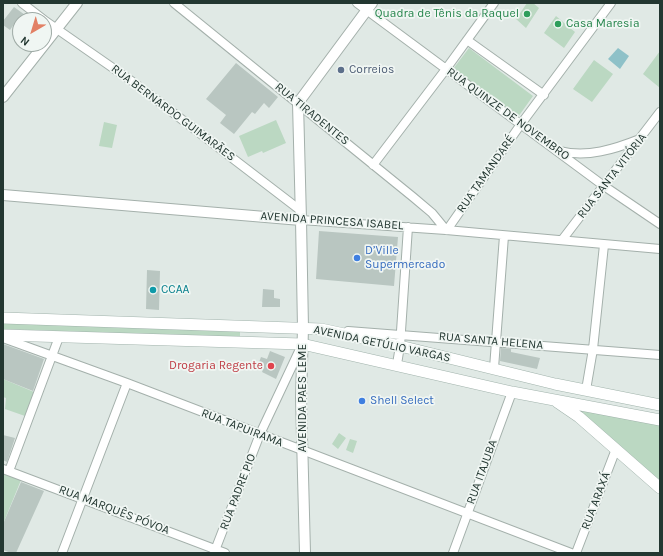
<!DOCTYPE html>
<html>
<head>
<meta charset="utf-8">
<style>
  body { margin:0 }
  #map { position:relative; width:663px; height:556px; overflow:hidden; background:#e0e9e5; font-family:Karla,sans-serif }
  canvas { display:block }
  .frame { position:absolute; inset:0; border:4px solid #233731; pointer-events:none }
  .north { position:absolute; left:12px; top:12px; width:40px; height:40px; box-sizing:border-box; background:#f0f6f3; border:1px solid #9eaaa5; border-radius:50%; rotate:218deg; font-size:11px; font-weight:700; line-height:16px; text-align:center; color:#233731 }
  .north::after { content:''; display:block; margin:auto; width:14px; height:18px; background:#e28065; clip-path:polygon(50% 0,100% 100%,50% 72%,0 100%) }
</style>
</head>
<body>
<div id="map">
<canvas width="663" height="556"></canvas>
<div class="frame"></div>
<div class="north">N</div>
</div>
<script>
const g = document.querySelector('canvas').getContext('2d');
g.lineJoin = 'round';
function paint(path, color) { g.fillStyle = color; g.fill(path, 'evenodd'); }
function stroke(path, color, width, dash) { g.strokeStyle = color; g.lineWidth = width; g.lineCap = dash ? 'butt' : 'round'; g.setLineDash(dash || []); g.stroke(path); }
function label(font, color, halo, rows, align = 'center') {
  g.font = font + ' Karla,sans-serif'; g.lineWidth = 3.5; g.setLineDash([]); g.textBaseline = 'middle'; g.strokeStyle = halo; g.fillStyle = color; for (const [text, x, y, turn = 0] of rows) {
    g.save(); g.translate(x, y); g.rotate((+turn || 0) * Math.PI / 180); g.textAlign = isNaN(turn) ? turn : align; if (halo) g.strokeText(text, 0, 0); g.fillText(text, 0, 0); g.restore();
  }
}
paint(new Path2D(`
  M527,3H533L539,8L526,28L516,19Z
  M556,16L575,32L564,48L544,33Z
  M469,48L533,96L518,117L453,69Z
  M660,51V88L643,74Z
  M594,60L613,74L592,102L573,89Z
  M276,120L286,143L263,153L262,151L248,157L239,136Z
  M104,122L117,125L112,148L99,146Z
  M3,321L240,330V338L3,329Z
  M3,379L34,392L25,416L5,409L6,398L3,397Z
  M553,399L660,420V488Z
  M339,433L346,438L338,449L332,444Z
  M350,439L357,441L353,453L346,450Z
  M3,473L21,480L3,524Z`), '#bbd8c2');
paint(new Path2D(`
  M618,48L629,56L620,69L608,59Z`), '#8ec1c8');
paint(new Path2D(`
  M14,7L32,20H20V24L16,21L10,30L3,25V21Z
  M236,63L278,97L269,108L264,103L255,114L252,112L234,134L220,123L226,115L206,99Z
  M319,231L398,237L394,286L316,279Z
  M147,270L160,271L159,310L146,309Z
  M263,289L274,290V298L280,299V307H262Z
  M3,344L44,359L33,391L3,379Z
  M501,348L511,349V352L540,358L537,369L500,361Z
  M270,351L285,357L276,379L262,372L264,367L258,365L261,357L267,359Z
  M3,435L15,438L7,462L3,460Z
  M21,482L44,491L16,553H11L3,550V524Z`), '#b9c6c1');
const minor = new Path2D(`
  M22,3L44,20
  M174,3L413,197L432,213L446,230
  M357,3L604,186L660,224
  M44,20L133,82L300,210
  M467,40L544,95
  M560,151C587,158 615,149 640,139
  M373,165L446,69L494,3
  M301,220L446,230L660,249
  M447,230L521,124L611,3
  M562,240L660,112
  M348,331L660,355
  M3,338L127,383L571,553
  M397,364L400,346L408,227
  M494,368L504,236
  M586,390L593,349L604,245
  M3,469L225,553
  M9,471L59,337
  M62,553L127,383
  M214,553L260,434L301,347
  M453,553L512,392
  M576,553L616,449`);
const tertiary = new Path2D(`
  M3,97L77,3
  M3,195L301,220
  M305,553L301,398L303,328L301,220L298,103L372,3`);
const secondary = new Path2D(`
  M3,318L321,329L400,346L555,384L660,405
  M3,335L302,344L512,392L660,420
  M557,402L579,417L660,488`);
stroke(minor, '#a4b0ab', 10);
stroke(tertiary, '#a4b0ab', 12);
stroke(secondary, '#a1b3ac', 12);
stroke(minor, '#fff', 8);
stroke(tertiary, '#fff', 10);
stroke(secondary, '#fff', 11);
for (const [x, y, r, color] of [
  [527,14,4,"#2e9e5b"],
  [558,24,4,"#2e9e5b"],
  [341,70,4,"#5c6f8a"],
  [357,258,4,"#3f7fe0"],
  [153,290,4,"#0f9aa8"],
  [271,366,4,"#e0444e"],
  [362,401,4,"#3f7fe0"]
]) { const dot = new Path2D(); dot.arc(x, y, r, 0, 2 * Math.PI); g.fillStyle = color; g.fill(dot); stroke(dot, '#f0f6f3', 1.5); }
label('12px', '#27864d', '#f0f6f3', [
  ["Quadra de Tênis da Raquel",519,14],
  ["Casa Maresia",566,24,"left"]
], 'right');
label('12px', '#4e5e75', '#f0f6f3', [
  ["Correios",349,70]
], 'left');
label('12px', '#233731', '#f0f6f3', [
  ["RUA BERNARDO GUIMARÃES",173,113,37],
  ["RUA TIRADENTES",312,114,39],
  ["RUA QUINZE DE NOVEMBRO",508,114,36],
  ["RUA TAMANDARÉ",486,174,-55],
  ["RUA SANTA VITÓRIA",612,176,-52],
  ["AVENIDA PRINCESA ISABEL",332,221,4],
  ["RUA SANTA HELENA",491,341,5],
  ["AVENIDA GETÚLIO VARGAS",382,344,12],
  ["AVENIDA PAES LEME",303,398,-90],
  ["RUA TAPUIRAMA",242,428,21],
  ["RUA ITAJUBA",482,472,-70],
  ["RUA PADRE PIO",238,492,-69],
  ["RUA ARAXÁ",596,501,-69],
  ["RUA MARQUÊS PÓVOA",114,510,21]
]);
label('12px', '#366cbe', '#f0f6f3', [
  ["D’Ville",365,251],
  ["Supermercado",365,265],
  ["Shell Select",370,401]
], 'left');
label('12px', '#0d838f', '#f0f6f3', [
  ["CCAA",161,290]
], 'left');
label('12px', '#be3a42', '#f0f6f3', [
  ["Drogaria Regente",263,366]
], 'right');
</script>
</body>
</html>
